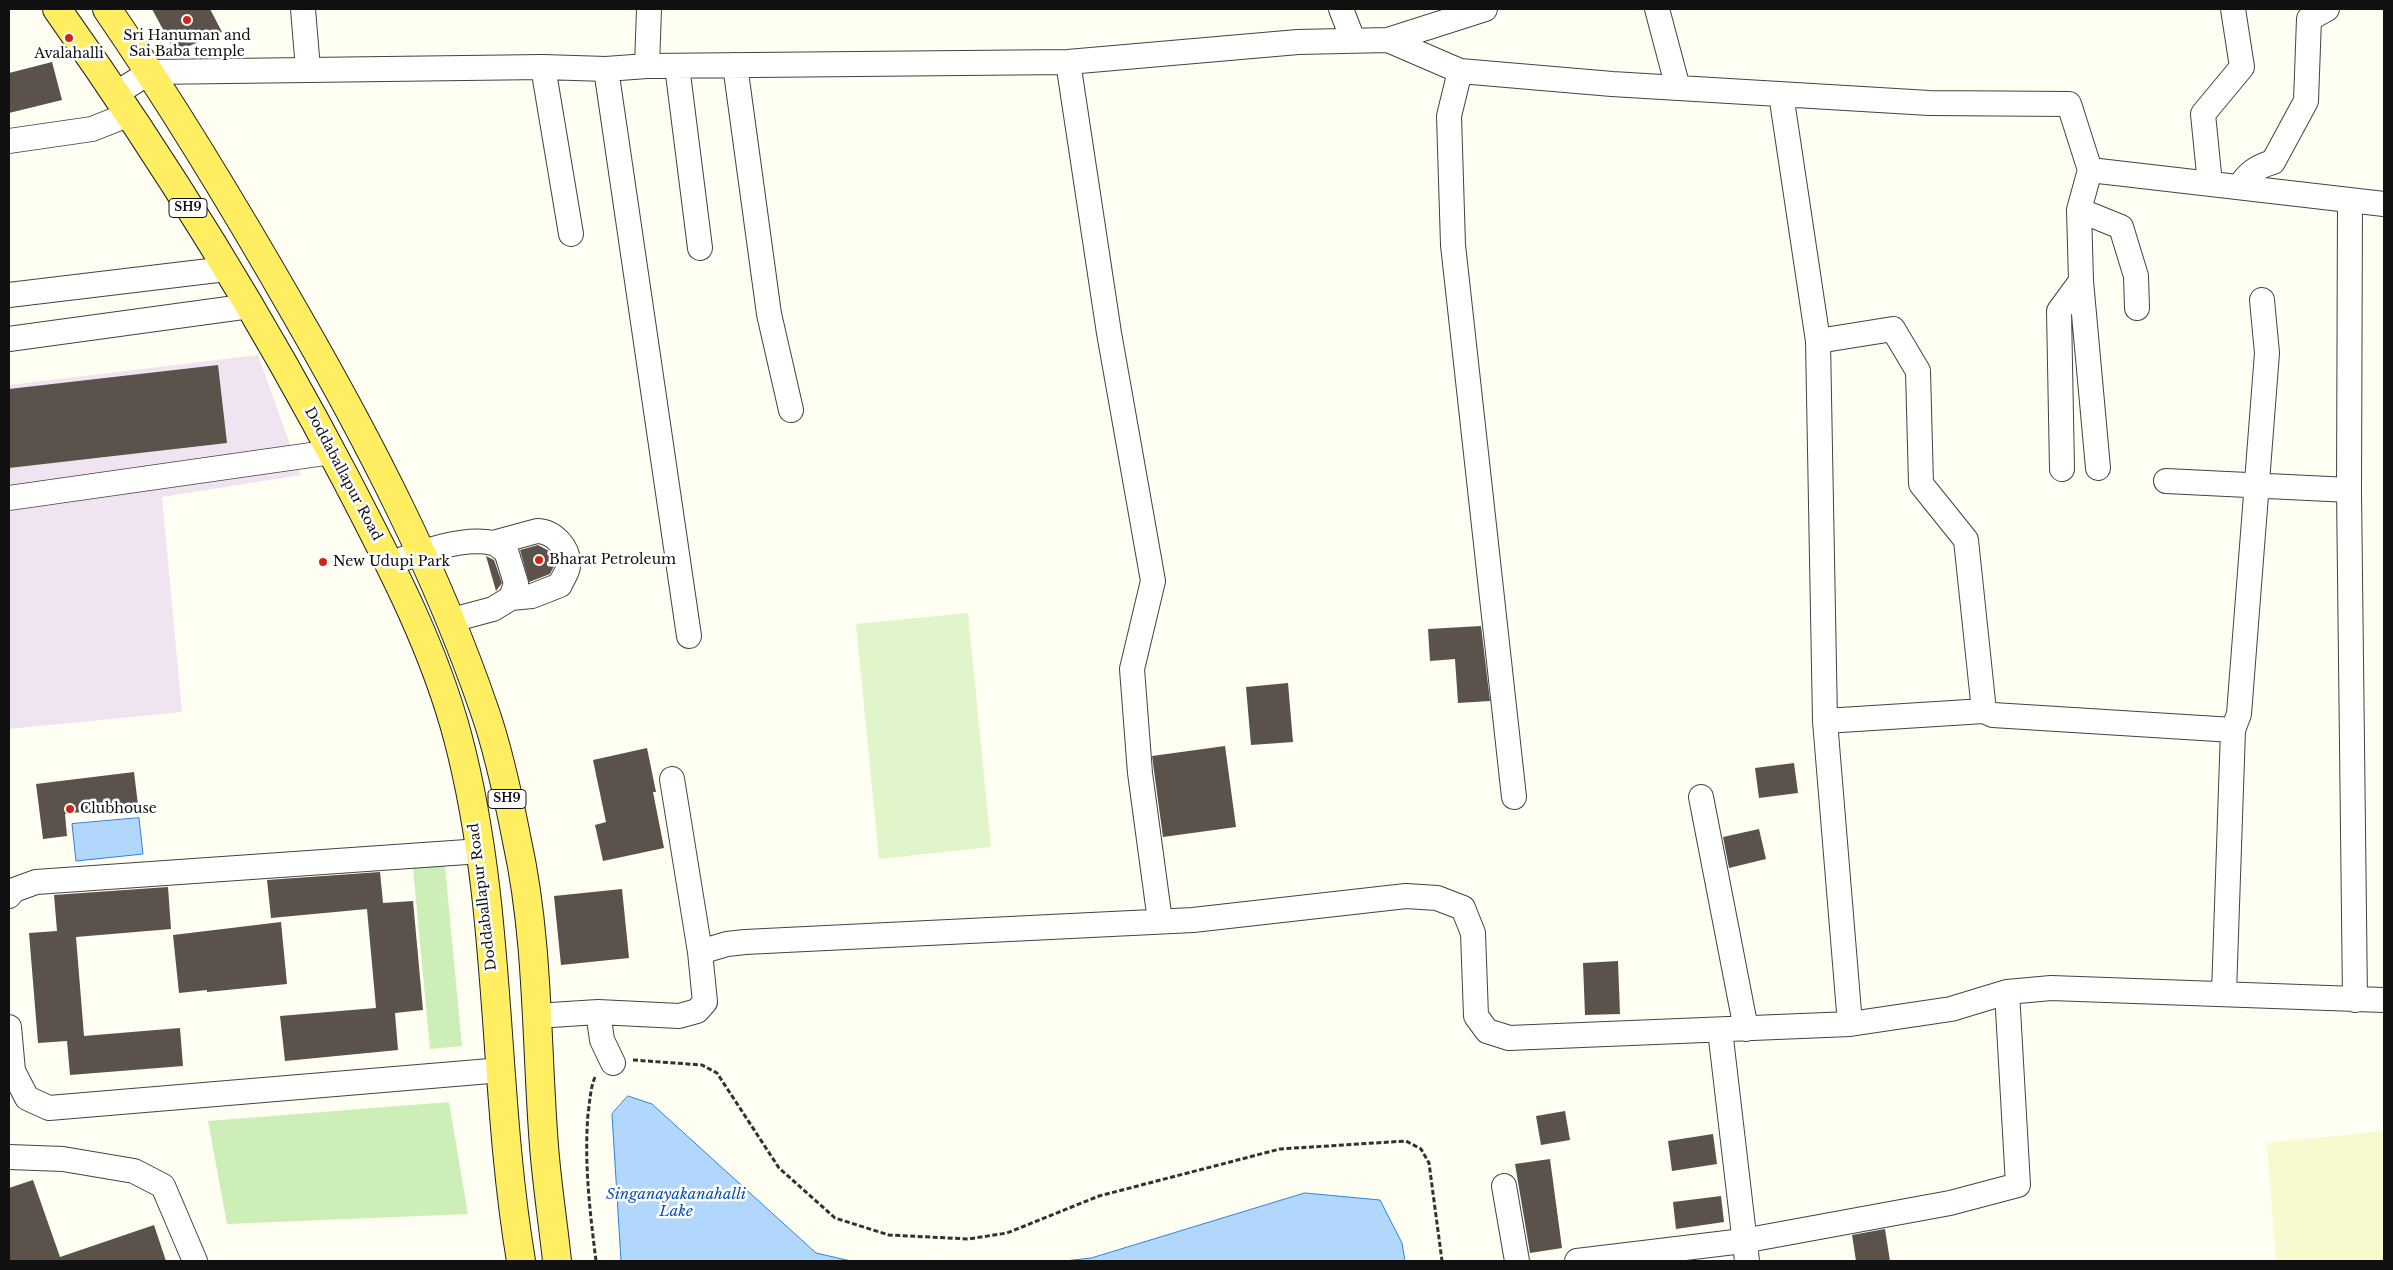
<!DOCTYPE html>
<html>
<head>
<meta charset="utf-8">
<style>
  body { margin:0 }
  #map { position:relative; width:2393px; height:1270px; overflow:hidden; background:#fffef2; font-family:"Libre Baskerville",serif }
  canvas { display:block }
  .frame { position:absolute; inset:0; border:10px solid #101010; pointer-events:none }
</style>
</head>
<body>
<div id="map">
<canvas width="2393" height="1270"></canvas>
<div class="frame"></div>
</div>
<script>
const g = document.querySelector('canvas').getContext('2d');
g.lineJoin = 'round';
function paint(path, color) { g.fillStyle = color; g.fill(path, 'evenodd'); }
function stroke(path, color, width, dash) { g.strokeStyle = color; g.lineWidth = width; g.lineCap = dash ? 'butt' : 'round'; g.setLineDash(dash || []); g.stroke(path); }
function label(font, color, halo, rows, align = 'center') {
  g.font = font + ' "Libre Baskerville",serif'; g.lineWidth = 5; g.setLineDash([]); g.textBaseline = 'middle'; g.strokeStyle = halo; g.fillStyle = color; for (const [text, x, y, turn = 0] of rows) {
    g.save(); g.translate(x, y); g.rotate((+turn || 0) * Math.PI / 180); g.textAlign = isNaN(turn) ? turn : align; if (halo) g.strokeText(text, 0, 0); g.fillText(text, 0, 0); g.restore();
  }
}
paint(new Path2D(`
  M258,355L301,475L162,497L182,712L9,729V385Z`), '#efe4ef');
paint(new Path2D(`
  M2384,1131V1261H2276L2267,1143Z`), '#f7f9cf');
paint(new Path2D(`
  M443,845L462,1046L430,1049L411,848Z
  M449,1102L468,1214L227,1224L208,1121Z`), '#cdefb7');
paint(new Path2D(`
  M968,613L991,847L879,859L856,624Z`), '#e0f5ca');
const water = new Path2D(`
  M139,818L143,854L76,861L72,824Z
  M628,1096L652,1104L816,1253L851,1261H621L612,1114Z
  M1305,1193L1380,1200L1402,1243L1405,1261H1064L1091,1258Z`);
paint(water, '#b1d7fd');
stroke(water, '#3081dc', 1);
paint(new Path2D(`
  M152,9H210L222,32L175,52Z
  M52,62L62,100L9,113V73Z
  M218,365L227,443L9,468V389Z
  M538,545L549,551L554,566L550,574L529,582L520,550Z
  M486,556L494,560L502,583L496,591Z
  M1481,626L1490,701L1458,703L1455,659L1430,661L1428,629Z
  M1288,683L1293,742L1251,745L1246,687Z
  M1225,746L1236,827L1163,837L1152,756Z
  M647,748L656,792H653L664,848L603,861L595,825L606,822L593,760Z
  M1794,763L1798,793L1759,798L1755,768Z
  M134,772L138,805L65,814L67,836L43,839L36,784Z
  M1759,829L1766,859L1729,868L1723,837Z
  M380,872L383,903L413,901L423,1010L395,1013L398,1050L285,1061L280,1016L376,1008L367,909L271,918L267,880Z
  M168,887L171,929L76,937L84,1036L180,1028L183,1066L70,1075L67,1041L38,1043L29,933L57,931L54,895Z
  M622,889L629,958L561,965L554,896Z
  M281,922L287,984L207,992V990L179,993L173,935Z
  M1618,961L1620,1014L1585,1015L1583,963Z
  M1565,1111L1570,1140L1541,1145L1536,1116Z
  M1713,1134L1717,1164L1672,1171L1668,1141Z
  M1550,1159L1562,1248L1530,1253L1515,1164Z
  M33,1180L60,1257L154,1225L166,1261H9V1188Z
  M1721,1196L1724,1222L1676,1229L1673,1202Z
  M1885,1229L1890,1261H1856L1852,1235Z`), '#5a524b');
const minor = new Path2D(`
  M303,9L308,69
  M1341,9L1353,40
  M1657,9L1678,88
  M1388,40L1485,9
  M1068,62L1109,333L1153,581L1132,669L1140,773L1160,921
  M735,65L769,314L791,410
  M647,66L649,9
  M677,66L700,248
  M543,67L571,234
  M606,69L689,636
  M1460,71L1449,116L1453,245L1514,797
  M117,93L150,72L543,67L606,69L647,66L1068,62L1298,42L1388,40L1460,71L1612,84L1929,103L2069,104L2090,170L2384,204
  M1781,94L1818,341
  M9,141L92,129L130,114
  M2090,170L2079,210L2081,281L2098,468
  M2210,184L2203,114L2242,67L2233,9
  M2239,187C2248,173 2256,167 2273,162L2306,101L2309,19L2327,9
  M2079,210L2121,227L2136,276L2137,308
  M9,295L226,269
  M9,339L250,306
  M2062,469L2059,311L2081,281
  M2166,481L2349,490L2355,1000
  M2349,490L2350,200
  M9,498L332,452
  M493,543L537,531C553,531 570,548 568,566C568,572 562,579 560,585L532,596L511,598
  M390,564C417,553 464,536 493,543C497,544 502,549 506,551L516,583L511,598L493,609L452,620
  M1825,721L1984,711
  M672,779L700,952
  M1701,797L1746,1029
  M9,896L14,890L36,882L481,851
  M2224,993L2233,730L2239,714L2267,353L2262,300
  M598,1012L602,1040L613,1063
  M536,1016L598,1012L679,1016L697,1011L705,1002L700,952L727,944L745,942L1193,920L1406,896L1437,898L1463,908L1473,933L1476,1016L1487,1031L1509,1038L1850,1024L1951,1009L2007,992L2051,988L2384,1000
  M1850,1024L1825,721L1818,341L1893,329L1918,371L1921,484L1966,540L1984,711L1993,715L2233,730
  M9,1027L13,1071L27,1098L49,1108L502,1070
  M1720,1030L1747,1261
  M9,1157L63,1159L134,1171L163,1186L195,1261
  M1504,1186L1517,1261
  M1577,1261L1743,1241L1950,1203L2018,1185L2007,992`);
const major = new Path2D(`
  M57,9C164,160 262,318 347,481C390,564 434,647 458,738C503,909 492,1088 521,1261
  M107,9C175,108 237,211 297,316C369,441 437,572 484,709C498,748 509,800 517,841C539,941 536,1045 544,1146C547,1185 553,1223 557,1261`);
stroke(minor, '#434343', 26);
stroke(major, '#212121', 30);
stroke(new Path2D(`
  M633,1060L702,1065L717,1073L779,1168L835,1218L889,1235L968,1239L1007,1233L1099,1196L1280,1149L1406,1141L1421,1149L1429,1163L1442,1261
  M595,1077C590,1089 590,1101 588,1114C584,1164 590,1212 596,1261`), '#323232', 3, [5, 2.5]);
stroke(minor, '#fff', 24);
stroke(major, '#ffed62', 28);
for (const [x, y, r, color] of [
  [187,20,5,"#d02617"],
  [69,38,5,"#d02617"],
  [539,560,5,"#d02617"],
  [323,562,5,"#d02617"],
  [70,809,5,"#d02617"]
]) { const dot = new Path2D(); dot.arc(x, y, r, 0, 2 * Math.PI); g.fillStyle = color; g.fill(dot); stroke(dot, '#fff', 2); }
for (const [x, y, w] of [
  [188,208,38],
  [507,799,38]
]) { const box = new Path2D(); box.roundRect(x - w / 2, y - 9.5, w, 19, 4); g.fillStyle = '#fff'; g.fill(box); stroke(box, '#101010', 1); }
label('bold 12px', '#101010', null, [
  ["SH9",188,208],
  ["SH9",507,799]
]);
label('14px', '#101010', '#fff', [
  ["Sri Hanuman and",187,36,"center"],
  ["Sai Baba temple",187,52,"center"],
  ["Avalahalli",69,54,"center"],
  ["Bharat Petroleum",549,560],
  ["New Udupi Park",333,562],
  ["Clubhouse",80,809]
], 'left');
label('14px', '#101010', '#fff', [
  ["Doddaballapur Road",343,474,62],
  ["Doddaballapur Road",483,897,-97]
]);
label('italic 15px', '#0a52b1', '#fff', [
  ["Singanayakanahalli",676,1195],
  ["Lake",676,1212]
]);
</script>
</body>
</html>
